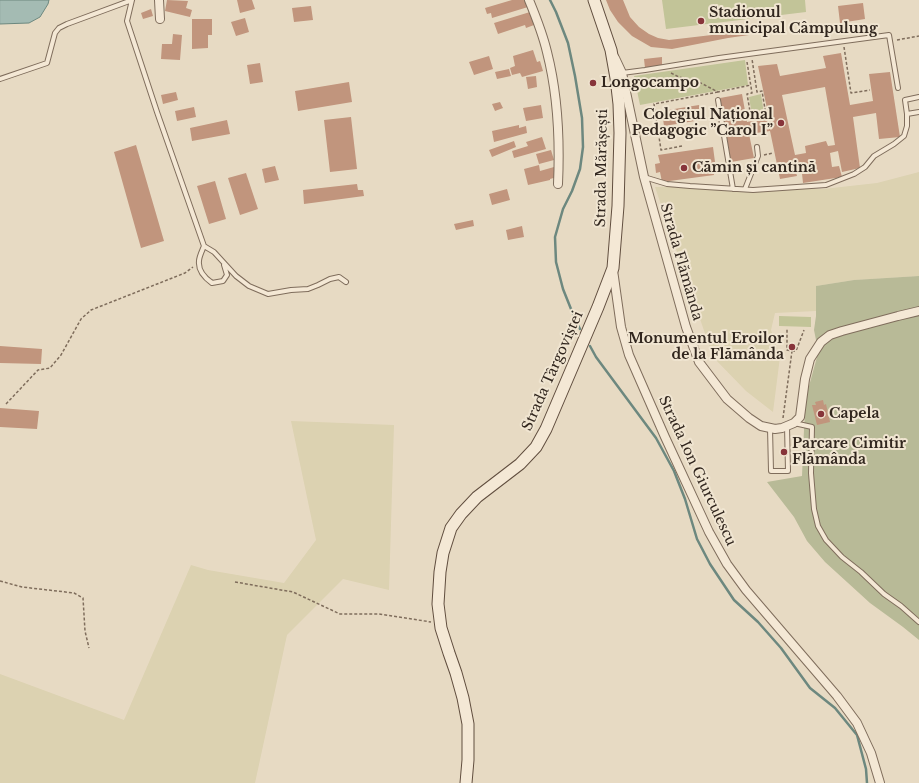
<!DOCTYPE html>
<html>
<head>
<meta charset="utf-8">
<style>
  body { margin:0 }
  canvas { display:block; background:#e7dac3 }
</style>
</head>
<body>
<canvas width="919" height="783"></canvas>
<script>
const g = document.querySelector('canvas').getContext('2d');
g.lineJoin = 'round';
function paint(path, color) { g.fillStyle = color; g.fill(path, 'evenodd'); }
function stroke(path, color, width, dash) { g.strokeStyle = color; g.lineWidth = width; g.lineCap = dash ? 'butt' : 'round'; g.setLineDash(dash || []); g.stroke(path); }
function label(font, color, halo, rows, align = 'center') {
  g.font = font + ' "Libre Baskerville",serif'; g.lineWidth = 4; g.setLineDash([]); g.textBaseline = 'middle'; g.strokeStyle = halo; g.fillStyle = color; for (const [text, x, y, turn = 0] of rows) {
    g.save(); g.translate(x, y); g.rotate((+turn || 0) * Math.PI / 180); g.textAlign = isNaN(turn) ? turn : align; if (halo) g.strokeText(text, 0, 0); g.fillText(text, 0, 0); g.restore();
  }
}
paint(new Path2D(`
  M919,172V276L854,280L816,286V311L775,313L771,330L780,357L773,412L746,391L713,357L655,187L708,186L761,189H823L877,183Z
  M291,421L394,425L389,590L343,579L287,635L255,783H0V674L124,720L191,565L208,570L284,583L316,540Z`), '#dcd2b1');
paint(new Path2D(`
  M662,0H805L806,12L666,29Z
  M745,60L748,85L640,105L634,76Z
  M761,94L764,114L762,116L756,117L752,115L749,97Z
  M779,316L811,317V327L779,326Z`), '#c2c498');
paint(new Path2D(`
  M919,276V640L903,627L870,603L825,562L807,541L794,517L767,482L802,476L804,429L806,397L817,357V345L814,330L816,316V286L854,280Z`), '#b8ba97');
const water = new Path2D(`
  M0,0H49L48,4L40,17L29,23L0,24Z`);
paint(water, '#a4bbb3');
stroke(water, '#6d887f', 1);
stroke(new Path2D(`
  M550,0L556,12L568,43L575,76L582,118L583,147L580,169L572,191L563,209L555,237L556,262L563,289L575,319L580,329
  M590,346L596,357L656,438L674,471L685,499L697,539L710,564L734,600L758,622L781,648L810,688L835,708L857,735L866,769L867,783`), '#6d887f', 2.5);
paint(new Path2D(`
  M167,0L188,1L186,8L192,10L190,17L165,11Z
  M237,0H252L255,9L240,13Z
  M512,0H526L528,7L492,18L491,13L487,14L485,8Z
  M606,0H623L630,17L639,27L649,34L658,38L669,40L746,31L749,35L728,38L672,49L651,47L632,36L618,22L610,10Z
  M863,3L865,19L840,23L838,6Z
  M311,6L313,20L294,22L292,8Z
  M151,9L153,16L143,19L141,13Z
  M530,12L534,25L526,28L525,25L498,34L494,23Z
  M245,18L249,32L236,36L231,22Z
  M192,19H212V35H208V48L192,49Z
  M173,34L182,35L180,60L161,59L162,44H172Z
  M533,50L537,62L540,61L543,71L522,77L520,73L512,75L510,68L515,66L513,56Z
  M841,53L850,105L873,101L869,74L890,72L900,137L879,139L876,113L853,117L860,168L842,172L838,151L830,153L832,167L839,166L842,177L803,183L801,164L794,165L797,176L780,179L770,131L749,134L754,158L731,162L720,98L742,94L747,122L769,118L758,66L777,64L780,76L826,68L823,56ZM825,87L835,145L828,146L826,141L805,146L806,153L795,155L782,95Z
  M489,56L493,69L474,75L469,62Z
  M662,57V66L645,68L644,59Z
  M260,63L263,82L250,84L247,65Z
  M509,69L511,76L497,79L495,72Z
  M536,76L537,87L528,89L526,77Z
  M349,82L352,102L298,111L295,91Z
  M176,92L178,100L163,104L161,95Z
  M500,102L503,108L495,111L492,104Z
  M541,105L543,118L526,121L523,108Z
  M699,105L701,120L664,126L662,111Z
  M194,107L196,117L177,121L175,111Z
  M351,117L357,169L330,172L324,120Z
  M227,120L230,134L192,141L190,128Z
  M519,125V128L526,126L527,133L494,142L492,131Z
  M542,137L546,149L514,158L512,151L528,146L526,142Z
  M514,141L516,147L492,157L489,150Z
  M136,145L164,241L141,248L114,152Z
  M713,147L715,162L712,163L714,175L662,182L660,172L656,173L655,164L660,163L658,155Z
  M551,150L554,160L539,164L536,154Z
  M539,165L540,171L554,167L557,177L550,179V180L528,185L524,169Z
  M275,166L279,180L265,183L262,169Z
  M246,173L258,209L240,215L228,178Z
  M215,181L226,219L209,224L197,186Z
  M357,184L358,190H363L364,196L304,204L303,190Z
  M507,189L510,200L492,205L489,194Z
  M473,220L474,226L456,230L454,224Z
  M522,226L524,237L508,240L506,230Z
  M0,346L42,349L41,364L0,363Z
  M823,400L824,405L826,404L830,422L817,425L812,405H816L815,402Z
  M0,408L39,411L37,429L0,427Z`), '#c1957d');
const lane = new Path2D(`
  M132,0L127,21L157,112L204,246L214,252L236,276L249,286L268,294L291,290L308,289L318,285L330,279L339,277L346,282
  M622,73L645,70L719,58L889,35L898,88
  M0,79L47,63L55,33L59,28L67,24L132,0
  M718,100L733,189
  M907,114L919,112
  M644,177L667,184L690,186L753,190L826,185L854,174L865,167L874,156L894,144L904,136L907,126V114L905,100L919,97
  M745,189L758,156L757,147
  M204,246C202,251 199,257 199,261C198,270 205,278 212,283L223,281L227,275L224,265
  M794,423L812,427L811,473L814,509L818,526L826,540L842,557L861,572L884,594L901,606L919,622
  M770,428L771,471H788L787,426`);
const street = new Path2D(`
  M159,0L160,19
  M529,0C536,17 543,35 547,52C558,95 560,140 558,184
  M615,58L622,73L644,177L686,327L699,362L727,399L749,418L761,426L775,429L782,428L794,423L800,417L805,379L810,359L821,342L830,335L842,331L898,316L919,311
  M613,270L621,327L629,355L665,437L709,532L727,564L746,590L837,696L857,723L871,753L880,783`);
const secondary = new Path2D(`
  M466,783L468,760V724L463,698L456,673L449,653L441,628L438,604L440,572L443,553L451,528L461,514L477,497L520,464L536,447L546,429L598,307L613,268L618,206L620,133L619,104L616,78L611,50L594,0`);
stroke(lane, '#7f6d5c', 6);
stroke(street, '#7f6d5c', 10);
stroke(secondary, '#614e3f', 13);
stroke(new Path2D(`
  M897,40L919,36
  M844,47L851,93L870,90
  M747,62L752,93L747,94L751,117L755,119L762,118L766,115L762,91L757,92L752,59
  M671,73L679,77L697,81L718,92L751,85
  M645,136L659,134
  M682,146L661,150L654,104L718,92
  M764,155L773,153
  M792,351H796L804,330
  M6,404L38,370L50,368L61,355L81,319L91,310L185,273L193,267
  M783,418L792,351L787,350V329
  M0,581L22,587L74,593L83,598L85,631L89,648
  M235,582L293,592L340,614H379L431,622`), '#7f6d5c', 1.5, [3, 2]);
stroke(lane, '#f4e8d5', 4);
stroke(street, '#f4e8d5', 8);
stroke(secondary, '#f4e8d5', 11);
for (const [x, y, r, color] of [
  [701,21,4,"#87343a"],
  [593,83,4,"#87343a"],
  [781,123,4,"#87343a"],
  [684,168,4,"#87343a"],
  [792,347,4,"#87343a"],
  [821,414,4,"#87343a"],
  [784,452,4,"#87343a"]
]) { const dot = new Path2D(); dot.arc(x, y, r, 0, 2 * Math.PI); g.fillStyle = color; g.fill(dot); stroke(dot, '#f0e5d1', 1.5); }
label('bold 14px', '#31261e', '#f0e5d1', [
  ["Stadionul",709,13],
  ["municipal Câmpulung",709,29],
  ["Longocampo",601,83],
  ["Colegiul Național",773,115,"right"],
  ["Pedagogic ”Carol I”",773,131,"right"],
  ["Cămin și cantină",692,168],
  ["Monumentul Eroilor",784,339,"right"],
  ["de la Flămânda",784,355,"right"],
  ["Capela",829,414],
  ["Parcare Cimitir",792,444],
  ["Flămânda",792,460]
], 'left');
label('14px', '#31261e', '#f0e5d1', [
  ["Strada Mărășești",602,168,-89],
  ["Strada Flămânda",681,262,74],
  ["Strada Târgoviștei",553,371,-66],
  ["Strada Ion Giurculescu",697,471,65]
]);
</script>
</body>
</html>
